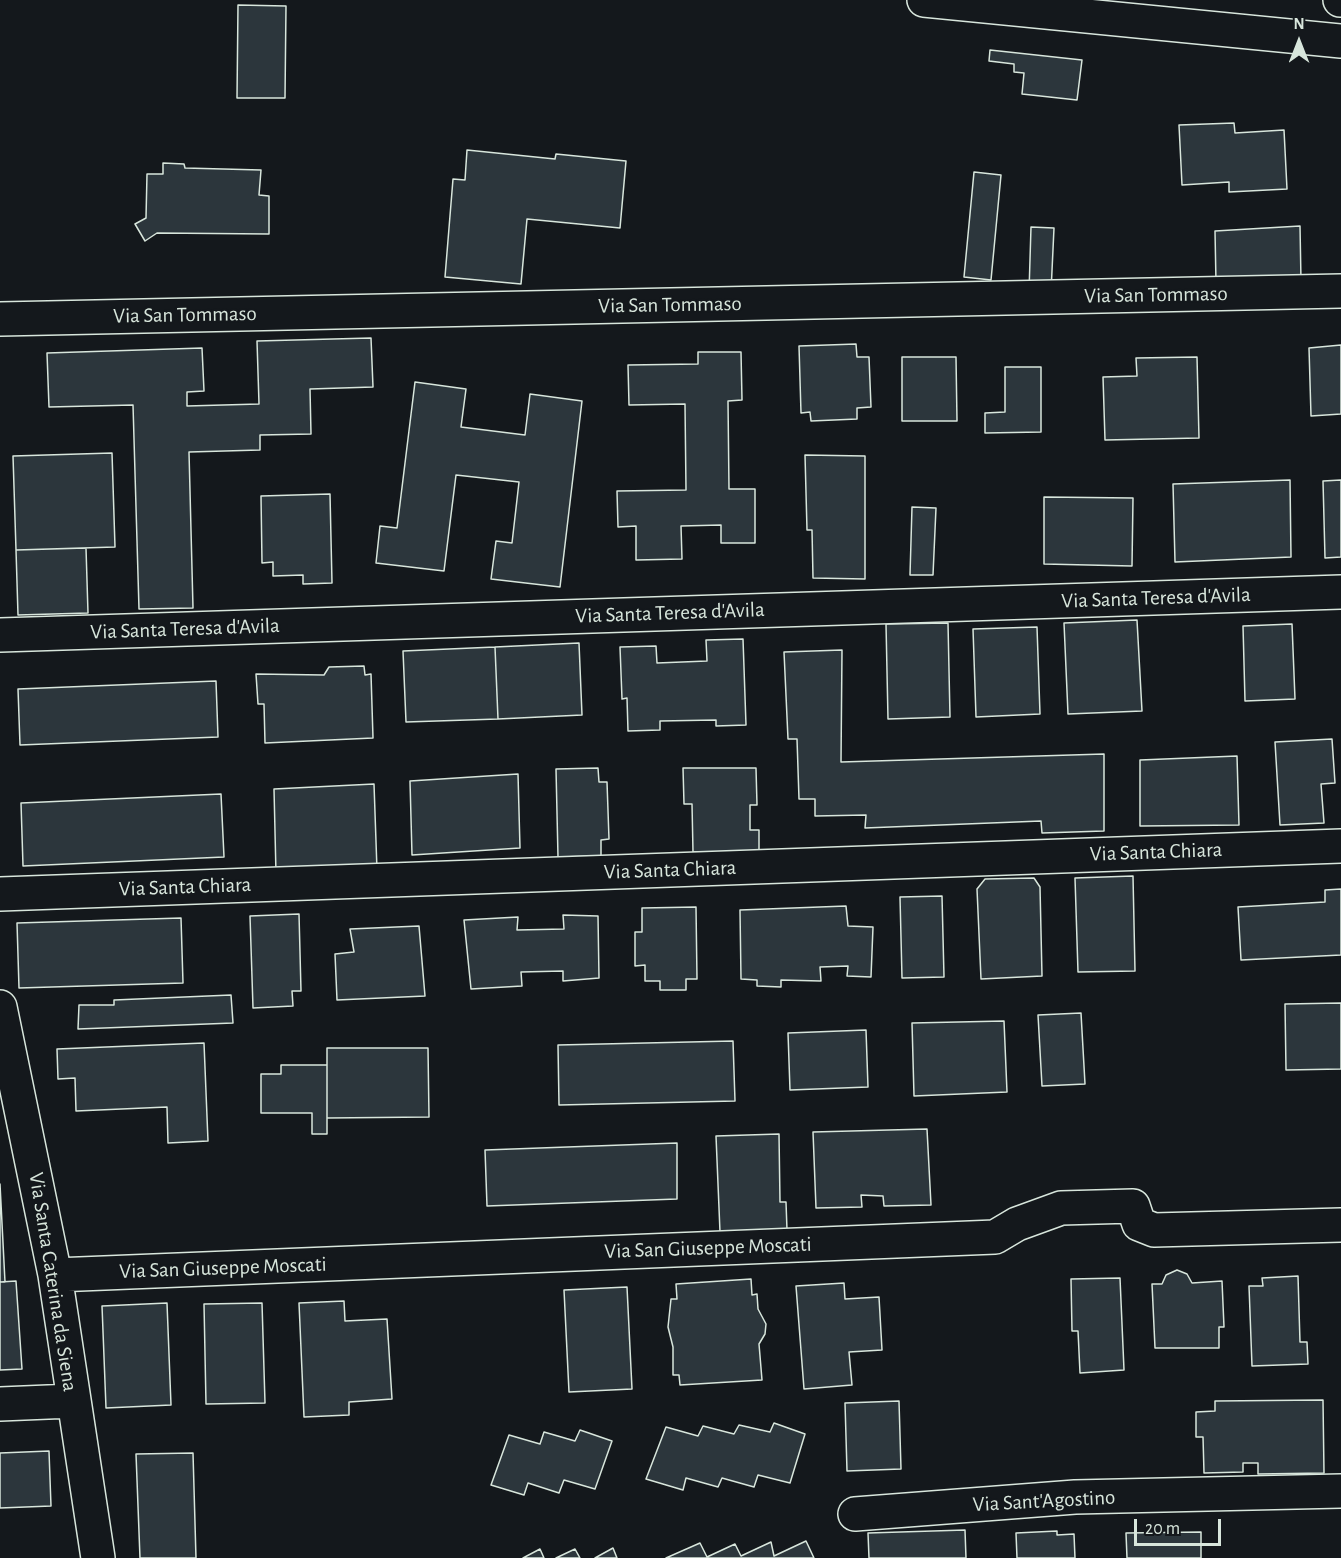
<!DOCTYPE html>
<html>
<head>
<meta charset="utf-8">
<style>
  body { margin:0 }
  #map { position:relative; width:1341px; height:1558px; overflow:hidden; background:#14181c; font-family:"Alegreya Sans",sans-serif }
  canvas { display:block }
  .north { position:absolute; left:1269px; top:12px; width:60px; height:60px; -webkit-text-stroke:4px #14181c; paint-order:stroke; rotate:0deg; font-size:16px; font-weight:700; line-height:24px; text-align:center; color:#d8e6dc }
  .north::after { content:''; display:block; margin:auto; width:21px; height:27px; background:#d8e6dc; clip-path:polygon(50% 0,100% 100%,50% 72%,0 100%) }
  .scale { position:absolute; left:1134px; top:1519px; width:87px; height:27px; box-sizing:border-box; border:3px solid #d8e6dc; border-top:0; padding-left:8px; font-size:18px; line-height:21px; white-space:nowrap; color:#d8e6dc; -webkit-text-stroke:4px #14181c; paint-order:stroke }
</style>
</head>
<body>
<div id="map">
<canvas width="1341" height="1558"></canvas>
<div class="north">N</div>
<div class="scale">20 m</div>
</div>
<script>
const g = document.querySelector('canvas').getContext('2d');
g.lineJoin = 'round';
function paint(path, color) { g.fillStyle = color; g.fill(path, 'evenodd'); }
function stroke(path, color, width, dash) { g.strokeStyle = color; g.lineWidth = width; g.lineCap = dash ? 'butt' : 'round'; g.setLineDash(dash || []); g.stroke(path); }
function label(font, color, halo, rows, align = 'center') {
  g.font = font + ' "Alegreya Sans",sans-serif'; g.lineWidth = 4.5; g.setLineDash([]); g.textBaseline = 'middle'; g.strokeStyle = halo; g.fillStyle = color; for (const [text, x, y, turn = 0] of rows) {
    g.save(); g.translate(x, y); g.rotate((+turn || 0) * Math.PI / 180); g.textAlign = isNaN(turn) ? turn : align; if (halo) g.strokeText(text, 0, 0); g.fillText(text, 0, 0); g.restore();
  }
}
const building = new Path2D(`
  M238,5L286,6L285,98H237Z
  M990,50L1082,60L1077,100L1022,94L1024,73L1014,72V64L989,61Z
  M1234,123L1235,133L1284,130L1287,189L1229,192V182L1182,185L1179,125Z
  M467,150L555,159L556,154L626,161L620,228L527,219L521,284L445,277L453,179L465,180Z
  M163,163L184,164L185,168L261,170L259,195L269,196V234L157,233L145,241L135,224L146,218L147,174H163Z
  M974,172L1001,175L991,280L964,277Z
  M1300,226L1301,281L1216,283L1215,231Z
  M1031,227L1054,228L1051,292H1029Z
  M371,338L373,387L310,389L311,434L260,435V450L189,452L193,608L139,609L133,405L49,407L47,353L202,348L204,391L187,392V406L259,404L257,341Z
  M856,344L857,357H869L871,407L857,408V419L811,421L810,412L801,413L799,346Z
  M1341,345V414L1311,416L1309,348Z
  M698,352H741L742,400L728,401L729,489H755V543H721V525L681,526L682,559L636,560V526L618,527L617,491L686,490L685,404L629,405L628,365L698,364Z
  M902,357H956L957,421H902Z
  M1197,357L1199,438L1105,440L1103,377L1137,376L1136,358Z
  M1005,367H1041V432L985,433V413L1005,412Z
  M415,382L466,389L461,427L525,435L530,394L582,401L560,587L491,579L496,541L512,543L519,482L456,475L444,571L376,563L380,526L397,528Z
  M112,453L115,547L16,550L13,456Z
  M805,455L865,456V579L813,578L812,530H807Z
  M1290,480L1291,557L1175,562L1173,484Z
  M1341,480V557L1325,558L1323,481Z
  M330,494L332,583L303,584V575L273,576V562L262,563L261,496Z
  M1044,497L1133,498L1132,566L1044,564Z
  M912,507L936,508L933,575H910Z
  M86,548L88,613L18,615L16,550Z
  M1137,620L1142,711L1068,714L1064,623Z
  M948,623L950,717L888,719L886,624Z
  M1292,624L1295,699L1245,701L1243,626Z
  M1037,627L1040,714L976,717L973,629Z
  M743,639L746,725L716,726V720L660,721V730L628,731L627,698L622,699L620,647L656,646L657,663L707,661L706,640Z
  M579,643L582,715L498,719L495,647Z
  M495,647L498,719L406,722L403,651Z
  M842,650L841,762L1104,754V831L1042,833L1041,821L865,828L866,815L815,816V799H799L797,739H788L784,652Z
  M364,666L365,675L371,674L373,738L265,743L264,704H258L256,674L324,675L329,667Z
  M216,681L218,737L20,745L18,689Z
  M1332,739L1335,783L1321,784L1324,823L1280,825L1275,742Z
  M1237,756L1239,825L1140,826V760Z
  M598,768L599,782H607L609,839L601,840V856L558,857L556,769Z
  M683,768H756L757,805H750V830H759V852H693L692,804H684Z
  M518,774L520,848L412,855L410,781Z
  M374,784L377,870L276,874L274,789Z
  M221,794L224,857L23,866L21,803Z
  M1133,876L1135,971L1078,972L1075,878Z
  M1034,878L1040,887L1042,976L981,979L977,889L985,879Z
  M1341,889V955L1241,960L1238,907L1325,902V890Z
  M942,896L944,977L902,978L900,897Z
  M846,906L848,926L873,927L871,977L847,976L848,966L820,967L821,981L781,980V987L757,986V980L741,979L740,910Z
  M696,907L697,979H686V990H660V981H645V965L635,966V932H642V908Z
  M299,914L301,991H292L293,1006L253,1008L250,916Z
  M563,915L598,916L599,978L563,981V971L521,972L522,986L471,989L464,920L518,917L517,930L564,929Z
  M181,918L183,983L19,988L17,923Z
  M419,926L425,996L337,1000L335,954L354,952L350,929Z
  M231,995L233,1023L78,1029L79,1005H114V1000Z
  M1341,1003V1069L1286,1070L1285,1004Z
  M1081,1013L1085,1084L1042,1086L1038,1015Z
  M1004,1021L1007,1092L914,1096L912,1023Z
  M866,1030L868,1087L790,1090L788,1033Z
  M733,1041L735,1101L559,1105L558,1045Z
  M204,1043L208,1141L168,1143L167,1107L76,1111L75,1078L58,1079L57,1049Z
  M327,1048H428L429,1117L327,1118Z
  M281,1065H327V1134H312V1113H261V1074H281Z
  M927,1129L931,1205L884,1206L883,1196L861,1195L862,1207L816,1208L813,1132Z
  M779,1134L780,1202H786L787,1230L720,1232L716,1136Z
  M677,1143V1199L487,1206L485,1150Z
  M0,1184L5,1282H0Z
  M1177,1270L1187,1274L1192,1283L1222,1281L1224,1327H1219V1348H1155L1152,1284H1162L1166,1275Z
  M1298,1276L1300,1342H1307L1308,1364L1252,1366L1249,1286H1263L1262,1278Z
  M1120,1278L1124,1370L1080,1373L1078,1331H1072L1071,1279Z
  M751,1279L752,1295L757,1294L758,1309L766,1324L765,1334L759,1344L762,1380L680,1385L679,1375H673V1347L668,1327L671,1299H677L676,1284Z
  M16,1281L22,1369L0,1370V1282Z
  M844,1283L845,1299L879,1297L882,1350L849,1352L852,1385L804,1389L796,1286Z
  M627,1287L632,1389L569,1392L564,1290Z
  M344,1301L345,1321L387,1319L392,1399L349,1402V1415L304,1417L299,1303Z
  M167,1303L171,1405L106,1408L102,1306Z
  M262,1303L265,1403L206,1404L204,1304Z
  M1323,1400L1324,1473L1258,1474V1463H1243V1472L1204,1473L1203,1437H1196V1412L1215,1411V1401Z
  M899,1401L901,1469L847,1471L845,1403Z
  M774,1423L805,1434L790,1483L758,1475L754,1487L722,1478L718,1487L686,1478L683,1490L646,1479L666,1427L698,1436L703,1426L734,1434L739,1425L770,1432Z
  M580,1430L612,1441L595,1489L564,1480L559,1493L528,1483L524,1495L491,1485L509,1435L540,1444L544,1432L575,1441Z
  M49,1451L51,1506L0,1508V1453Z
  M193,1453L196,1558H140L136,1454Z
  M965,1530L966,1558H869L868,1533Z
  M1057,1531V1535L1074,1534L1075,1558H1017L1016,1533Z
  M1201,1532V1558H1127L1126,1533Z
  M806,1541L814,1558H666L700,1543L707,1557L735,1544L741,1556L771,1542L774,1556Z
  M613,1548L617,1558H595Z
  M540,1549L544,1558H523Z
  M575,1549L580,1558H556Z`);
paint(building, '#2c363c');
stroke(building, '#d8e6dc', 1.5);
const minor = new Path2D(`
  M0,319L1341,291
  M0,635L1341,592
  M0,894L1341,846
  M0,1007L55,1275L98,1558
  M55,1275L995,1237L1017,1224L1061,1208L1133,1206L1139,1224L1154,1230L1341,1225
  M0,1404L72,1401
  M855,1514L1075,1497L1341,1491`);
const highway = new Path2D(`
  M924,0L1341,41
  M1340,0H1341`);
stroke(minor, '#d8e6dc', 36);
stroke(highway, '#d8e6dc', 36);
stroke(minor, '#14181c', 33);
stroke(highway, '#14181c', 33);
label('21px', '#d8e6dc', '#14181c', [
  ["Via San Tommaso",1156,295,-1],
  ["Via San Tommaso",670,305,-1],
  ["Via San Tommaso",185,315,-1],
  ["Via Santa Teresa d'Avila",1156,598,-2],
  ["Via Santa Teresa d'Avila",670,613,-2],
  ["Via Santa Teresa d'Avila",185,629,-2],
  ["Via Santa Chiara",1156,852,-2],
  ["Via Santa Chiara",670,870,-2],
  ["Via Santa Chiara",185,887,-2],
  ["Via San Giuseppe Moscati",708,1248,-2],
  ["Via San Giuseppe Moscati",223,1268,-2],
  ["Via Santa Caterina da Siena",53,1282,81],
  ["Via Sant'Agostino",1044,1501,-3]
]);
</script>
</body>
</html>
